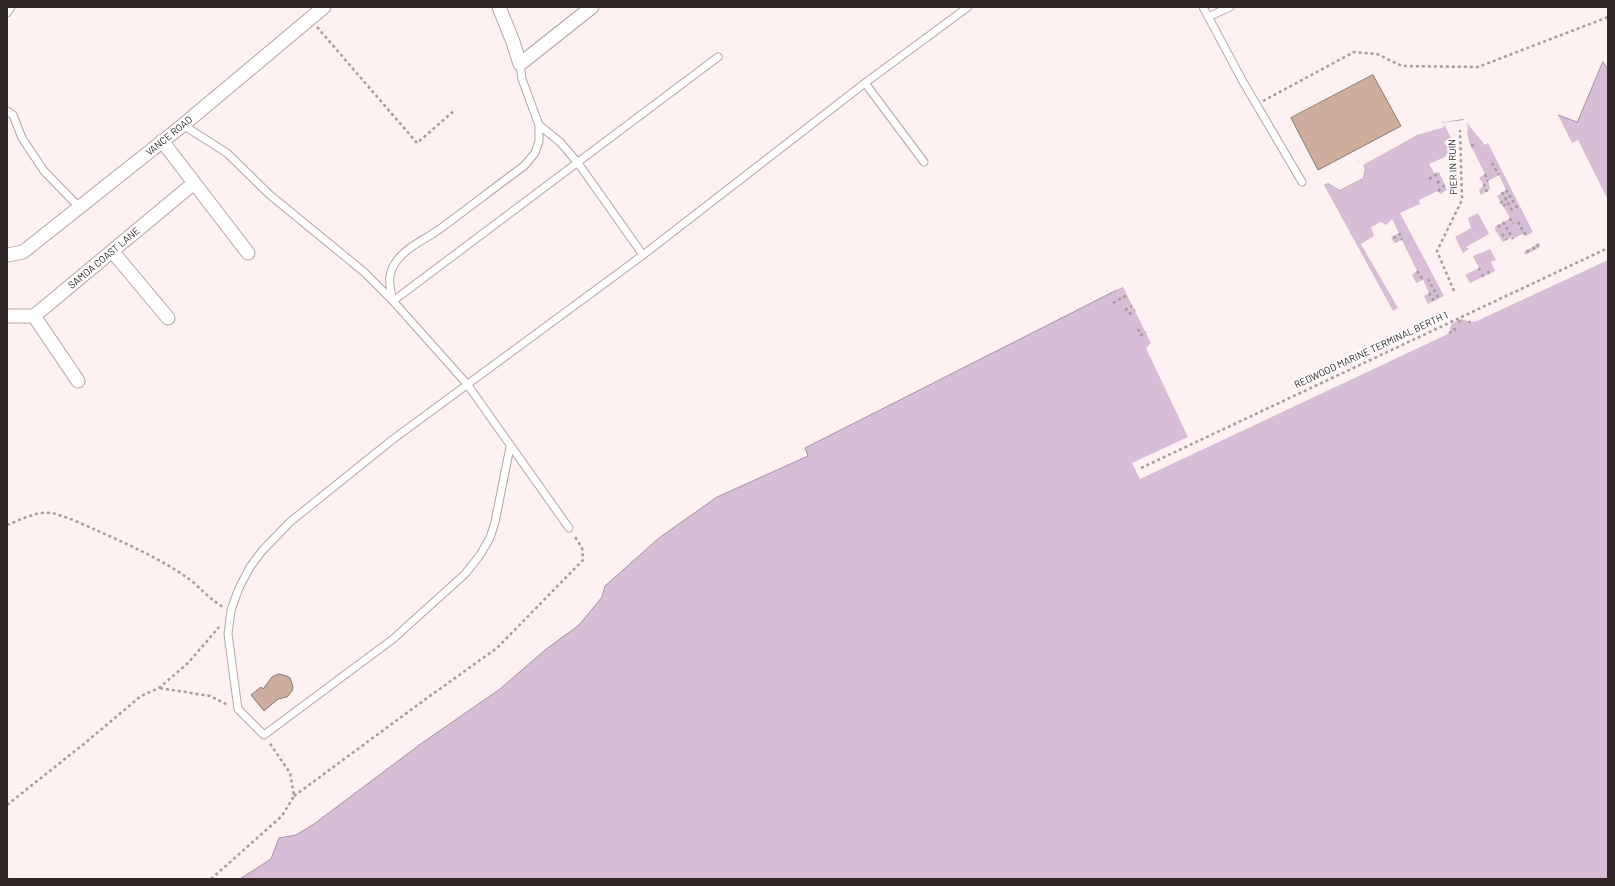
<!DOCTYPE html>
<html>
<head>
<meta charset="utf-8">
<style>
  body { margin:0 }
  #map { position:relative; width:1615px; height:886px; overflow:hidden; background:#fdf2f1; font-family:Barlow,sans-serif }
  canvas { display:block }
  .frame { position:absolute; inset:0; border:8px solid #2e2726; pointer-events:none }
</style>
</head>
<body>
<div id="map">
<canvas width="1615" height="886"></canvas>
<div class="frame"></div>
</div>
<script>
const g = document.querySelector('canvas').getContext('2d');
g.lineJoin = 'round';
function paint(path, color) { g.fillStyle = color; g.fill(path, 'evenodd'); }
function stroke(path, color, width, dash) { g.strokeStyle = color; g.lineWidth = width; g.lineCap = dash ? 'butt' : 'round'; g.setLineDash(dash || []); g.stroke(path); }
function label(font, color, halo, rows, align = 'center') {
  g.font = font + ' Barlow,sans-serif'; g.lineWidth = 3; g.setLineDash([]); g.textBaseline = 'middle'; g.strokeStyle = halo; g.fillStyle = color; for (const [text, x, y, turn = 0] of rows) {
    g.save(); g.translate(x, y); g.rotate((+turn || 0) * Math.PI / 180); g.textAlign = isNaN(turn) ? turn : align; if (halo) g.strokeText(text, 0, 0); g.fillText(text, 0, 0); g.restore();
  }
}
const water = new Path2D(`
  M1603,62L1608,69V879H240L271,859L279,838L296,835L314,824L422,743L500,689L545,650L579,625L602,597L605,586L659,538L717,497L808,456L805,448L1328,183L1340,190L1363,178L1365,169L1358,160L1437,124L1460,120L1558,115L1577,122Z`);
paint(water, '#d7bed6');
stroke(water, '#a491a1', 1);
paint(new Path2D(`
  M1557,113L1572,143L1578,140L1608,200V260L1477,321L1471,322L1461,319L1453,323L1450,328V333L1140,479L1132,463L1188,437L1146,348L1151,343L1123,287L1117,290L1116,288L1327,181L1340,187L1361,177L1363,170L1357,158L1431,124L1464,120L1463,118H1465ZM1466,122L1485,145L1488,143L1533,232L1526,236L1524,233L1513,239L1512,237L1503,242L1495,230V227L1510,218L1497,196L1506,190L1499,175L1488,181L1490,189L1481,195L1479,190L1484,185L1479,178L1485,174L1469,142L1467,133L1468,127ZM1444,124L1451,138L1444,142L1448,148V152L1445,157L1429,164L1434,173L1439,172L1447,190L1440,194L1438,191L1419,200L1420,204L1400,213L1444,296L1428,304L1424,296L1429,293L1423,280L1416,283L1412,275L1417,271L1402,240L1394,243L1391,237L1399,233L1392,219L1386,225L1381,222L1371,227L1374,236L1361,244L1398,308L1393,311L1324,185L1328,183L1340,190L1363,178L1365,169L1363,165L1417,135L1444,127ZM1478,213L1489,234L1466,247L1469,249L1463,253L1455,237L1471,228L1468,218ZM1539,243L1540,247L1525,255L1524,252ZM1490,249L1496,260L1491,262L1495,271L1470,283L1465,275L1479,268L1473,256Z`), '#fdf2f1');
const building = new Path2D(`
  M1373,75L1401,126L1318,170L1291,118Z
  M279,674L287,676L290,678L293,687L292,691L287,697L278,699L264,711L251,695L261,687L263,689L272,677Z`);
paint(building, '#cead9d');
stroke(building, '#867870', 1);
const lane = new Path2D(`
  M1203,7L1242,80L1302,182
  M7,13L11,7
  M1208,17L1230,7
  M520,64L522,79L539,125V141L535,153L524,166C495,187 466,210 437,231C422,241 403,249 394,265C387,277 390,288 393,301L718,57
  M865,83L924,162
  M7,111L13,115L22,138L44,171L79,207
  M183,125L227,153L270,195L364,272L393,301L467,384L569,528
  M539,125L560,142L578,163L643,255
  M510,447L495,522L490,538L480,555L465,574L393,639L264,735L238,709L228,634L231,610L239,588L250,567L262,551L290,522L392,440L643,255L865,83L968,7`);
const street = new Path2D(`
  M499,7L513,42L520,64L592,7
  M162,141L248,253
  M112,251L168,318
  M7,255L23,252L183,125L324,7
  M7,316H34L194,183
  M34,316L78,381`);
stroke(lane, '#b6a4a3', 9);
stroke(street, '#b6a4a3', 15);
stroke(new Path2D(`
  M317,27L417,143L455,110
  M1263,101L1354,52L1377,54L1402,66L1478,67L1608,17
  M1471,146L1474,145
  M1492,163L1499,175
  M1485,174L1488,181
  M1429,179L1439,173
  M1437,183L1442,179
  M1506,190L1518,209
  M1438,191L1445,185
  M1487,192L1484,185L1488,182
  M1502,192L1513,212
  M1500,203L1506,200
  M1503,206L1508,203
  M1510,218L1513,224
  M1503,222L1513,239
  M1518,222L1526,236
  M1498,225L1500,227
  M1399,233L1402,240
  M1502,234L1507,240
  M1394,236L1397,242
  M1537,244L1539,248
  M1533,247L1535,250
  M1527,250L1529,253
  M1479,268L1480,270
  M1417,271L1423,280
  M1488,271L1489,274
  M1482,274L1484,277
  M1428,279L1439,299
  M1454,291L1437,251L1462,200L1460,130
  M1429,293L1434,301
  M1113,303L1127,295
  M1125,310L1132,306
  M1129,314L1135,310
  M1459,320L1460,322
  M1469,321L1470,323
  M1138,329L1141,335L1146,332
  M1449,333L1455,330L1452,325
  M1141,468L1608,248
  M7,525C20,520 36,511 51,513C66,516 82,524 96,530C129,545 164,560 193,582C203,591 211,600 223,607
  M160,688L210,696L228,705
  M294,796L427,698L497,648L583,560L582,548L574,535
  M7,805L85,743L141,696L159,688L188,663L219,627
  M211,879L282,816L294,796L290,773L269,742`), '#a59c9b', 2.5, [3, 3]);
stroke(lane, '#fff', 7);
stroke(street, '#fff', 13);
label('10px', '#2e2726', '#fff', [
  ["VANCE ROAD",169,136,-39],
  ["PIER IN RUIN",1453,167,-92],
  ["SAMOA COAST LANE",104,258,-40],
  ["REDWOOD MARINE TERMINAL BERTH 1",1371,350,-25]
]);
</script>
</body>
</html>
